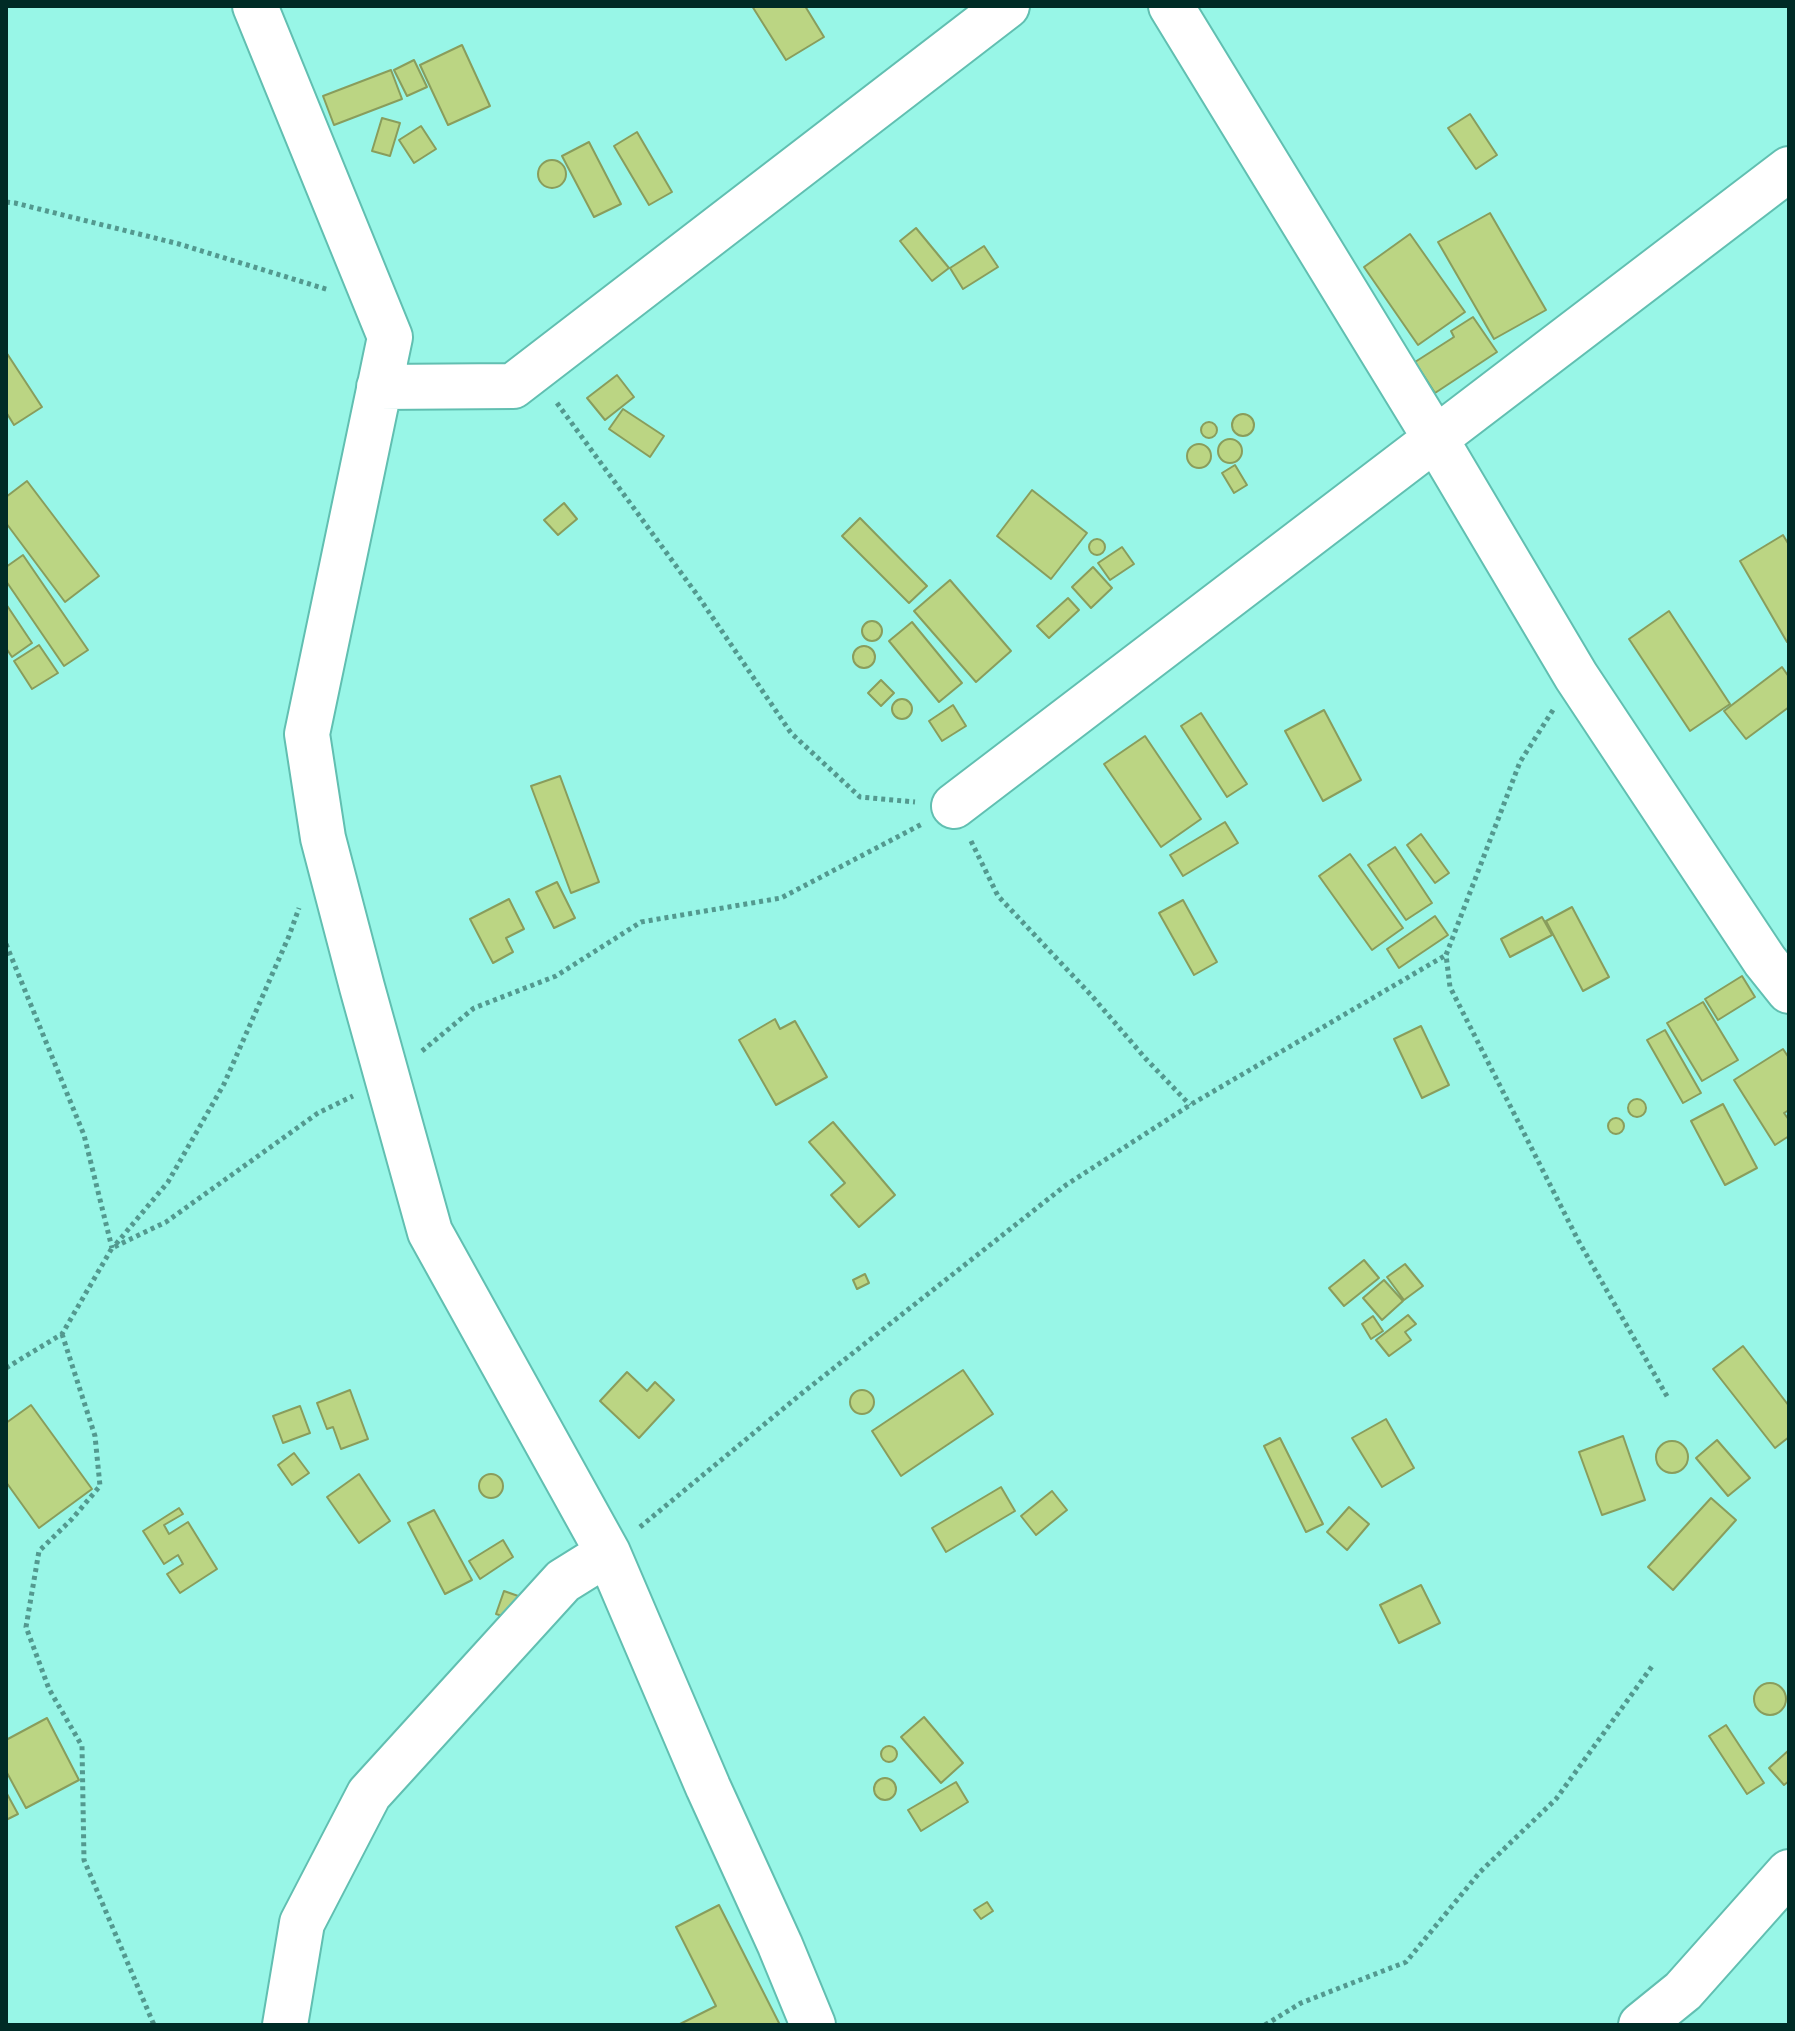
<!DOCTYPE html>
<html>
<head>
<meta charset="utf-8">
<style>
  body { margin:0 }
  #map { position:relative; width:1795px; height:2031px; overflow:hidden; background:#98f6e7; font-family:"Space Grotesk",sans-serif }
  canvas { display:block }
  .frame { position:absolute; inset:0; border:8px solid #002b26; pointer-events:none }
</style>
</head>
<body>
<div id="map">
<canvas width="1795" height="2031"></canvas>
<div class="frame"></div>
</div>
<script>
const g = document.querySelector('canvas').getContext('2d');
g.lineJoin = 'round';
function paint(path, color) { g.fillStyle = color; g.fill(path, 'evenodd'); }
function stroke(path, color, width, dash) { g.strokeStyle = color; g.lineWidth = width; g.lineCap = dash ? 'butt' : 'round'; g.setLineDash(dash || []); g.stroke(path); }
const building = new Path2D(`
  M752,6H805L824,37L786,60Z
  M462,45L490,106L448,125L420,65Z
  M414,60L427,87L407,96L394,70Z
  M391,70L402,99L334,125L323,96Z
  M1470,114L1497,155L1476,169L1448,128Z
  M382,118L400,123L390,156L372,151Z
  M421,126L436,149L414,163L399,140Z
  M637,132L672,192L649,205L614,146Z
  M589,142L621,204L594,217L562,156Z
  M538 174a14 14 0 1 1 28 0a14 14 0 1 1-28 0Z
  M1490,213L1546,310L1494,339L1438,242Z
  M916,228L949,268L932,281L900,241Z
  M1410,234L1465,312L1418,345L1364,267Z
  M984,246L998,267L963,289L950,268Z
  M1473,317L1497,352L1435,393L1415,362L1454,337L1451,331Z
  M6,352L42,407L14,425L6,412Z
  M617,375L634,397L605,420L587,398Z
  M623,409L664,436L650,457L609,429Z
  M1232 425a11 11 0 1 1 22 0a11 11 0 1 1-22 0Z
  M1201 430a8 8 0 1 1 16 0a8 8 0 1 1-16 0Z
  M1218 451a12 12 0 1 1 24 0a12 12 0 1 1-24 0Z
  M1187 456a12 12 0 1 1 24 0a12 12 0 1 1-24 0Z
  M1235,465L1247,485L1234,493L1222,473Z
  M27,481L99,576L65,602L6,523V497Z
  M1032,490L1087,533L1051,579L997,536Z
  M564,503L577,519L558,535L544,520Z
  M860,518L927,586L909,603L842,536Z
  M1783,535L1789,545V640L1787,642L1740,561Z
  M1089 547a8 8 0 1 1 16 0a8 8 0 1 1-16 0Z
  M1122,547L1134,564L1110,580L1098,563Z
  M23,555L88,650L64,666L6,581V567Z
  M1093,567L1112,588L1091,608L1072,587Z
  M950,580L1011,651L976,682L914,611Z
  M1068,598L1079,610L1049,638L1037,626Z
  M6,604L32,643L12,657L6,648Z
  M1669,611L1730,704L1690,731L1629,639Z
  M862 631a10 10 0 1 1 20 0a10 10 0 1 1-20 0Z
  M912,622L962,683L939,702L889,641Z
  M39,645L58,673L32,689L14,661Z
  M853 657a11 11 0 1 1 22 0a11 11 0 1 1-22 0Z
  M1782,667L1789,677V707L1746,739L1724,711Z
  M881,680L894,693L881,706L868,693Z
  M892 709a10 10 0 1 1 20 0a10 10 0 1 1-20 0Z
  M953,705L966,726L942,741L929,721Z
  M1324,710L1361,780L1323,801L1285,731Z
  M1201,713L1247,784L1227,797L1181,726Z
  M1145,736L1201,819L1161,847L1104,764Z
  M560,776L599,882L571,893L531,786Z
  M1225,822L1238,843L1183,876L1170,855Z
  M1421,834L1449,873L1435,883L1407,845Z
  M1395,847L1432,903L1406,920L1368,865Z
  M1350,854L1403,928L1372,950L1319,876Z
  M557,882L575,918L554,928L536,892Z
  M509,899L524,929L506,938L513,952L493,963L470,919Z
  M1183,900L1217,962L1194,975L1159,913Z
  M1572,907L1609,977L1583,991L1546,921Z
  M1435,916L1448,935L1399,968L1387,949Z
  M1542,917L1552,935L1510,957L1501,939Z
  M1742,976L1755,997L1718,1020L1705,999Z
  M1703,1002L1738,1060L1702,1081L1667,1023Z
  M775,1019L780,1029L795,1021L827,1077L776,1105L739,1040Z
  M1421,1026L1449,1085L1422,1098L1394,1039Z
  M1665,1030L1701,1093L1683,1103L1647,1040Z
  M1783,1049L1789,1058V1110L1784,1113L1789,1120V1136L1775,1145L1734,1080Z
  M1628 1108a9 9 0 1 1 18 0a9 9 0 1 1-18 0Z
  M1723,1104L1757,1168L1725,1185L1691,1121Z
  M1608 1126a8 8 0 1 1 16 0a8 8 0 1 1-16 0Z
  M833,1122L895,1195L859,1227L831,1195L845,1183L809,1142Z
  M1364,1260L1379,1278L1344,1306L1329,1288Z
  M1405,1264L1423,1286L1404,1300L1387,1277Z
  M865,1274L869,1283L857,1289L853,1280Z
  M1384,1280L1403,1301L1382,1320L1363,1298Z
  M1408,1315L1416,1324L1405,1332L1411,1340L1389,1356L1376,1340Z
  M1373,1316L1383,1331L1371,1339L1362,1324Z
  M1743,1346L1789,1406V1437L1775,1448L1713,1369Z
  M963,1370L993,1414L901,1476L872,1431Z
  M627,1372L647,1391L655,1382L674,1400L639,1438L600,1401Z
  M850 1402a12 12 0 1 1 24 0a12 12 0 1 1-24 0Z
  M350,1390L368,1439L341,1449L333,1427L327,1429L317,1403Z
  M31,1405L92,1489L39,1528L6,1482V1423Z
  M300,1406L310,1433L283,1443L273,1416Z
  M1386,1419L1414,1468L1382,1487L1352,1438Z
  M1623,1436L1645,1500L1602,1515L1579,1452Z
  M1280,1438L1323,1524L1306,1532L1264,1446Z
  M1717,1440L1750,1478L1728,1496L1696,1458Z
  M1656 1457a16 16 0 1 1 32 0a16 16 0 1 1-32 0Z
  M294,1453L309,1473L292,1485L278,1465Z
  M359,1474L390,1521L359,1543L327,1497Z
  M479 1486a12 12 0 1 1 24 0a12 12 0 1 1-24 0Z
  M1001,1487L1015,1511L946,1552L932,1528Z
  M1052,1491L1067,1510L1036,1535L1021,1516Z
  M1711,1498L1736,1520L1673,1590L1648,1567Z
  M1349,1507L1369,1524L1347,1550L1327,1532Z
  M179,1508L183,1514L164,1525L169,1534L188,1522L217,1569L180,1593L167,1574L183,1564L178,1555L164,1564L143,1531Z
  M434,1510L472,1580L445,1594L408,1523Z
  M503,1540L513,1557L480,1579L469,1561Z
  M1421,1585L1440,1623L1399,1643L1380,1605Z
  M504,1591L521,1597L512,1619L496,1614Z
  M1754 1699a16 16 0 1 1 32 0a16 16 0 1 1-32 0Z
  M924,1717L963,1763L941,1783L901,1737Z
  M47,1718L79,1780L26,1808L6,1771V1740Z
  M1726,1725L1764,1783L1747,1794L1709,1736Z
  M881 1754a8 8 0 1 1 16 0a8 8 0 1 1-16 0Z
  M1789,1750V1781L1784,1785L1769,1768Z
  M874 1789a11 11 0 1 1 22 0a11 11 0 1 1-22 0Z
  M956,1782L968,1802L921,1831L908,1810Z
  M6,1792L18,1814L6,1820Z
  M987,1902L993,1911L981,1919L974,1910Z
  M719,1905L780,2025H678L716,2006L676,1927Z`);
paint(building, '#bbd583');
stroke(building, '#899d5c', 2);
const minor = new Path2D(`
  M255,6L390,337L307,734L323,838L362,987L430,1232L608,1553L708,1787L780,1945L813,2025
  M1171,6L1435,438L1576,676L1765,961L1789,991
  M379,387L513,386L1007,6
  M954,806L1789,169
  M285,2025L302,1923L369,1794L563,1581L608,1553
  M1641,2025L1683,1991L1789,1872`);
stroke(minor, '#61bfb1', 48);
stroke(new Path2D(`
  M6,202L15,203L179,244L329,290
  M557,403L698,596L791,733L860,797L915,802
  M1553,710L1520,762L1446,955L1450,987L1578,1240L1668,1398
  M971,841L998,896L1091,995L1146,1059L1190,1105
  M6,944L84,1135L112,1248
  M422,1051L474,1008L556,976L641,922L781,898L922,824
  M116,1244L168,1182L224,1084L289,936L299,908
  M62,1334L95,1436L100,1486L72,1519L39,1551L26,1627L49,1689L82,1746L84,1860L154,2025
  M6,1368L62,1334L112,1248L166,1222L318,1113L353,1096
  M640,1527L801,1394L1066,1185L1190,1105L1446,955
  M1265,2025L1301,2003L1406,1962L1480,1872L1556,1799L1653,1665`), '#53998f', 5, [4, 4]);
stroke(minor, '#fff', 44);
</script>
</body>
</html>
